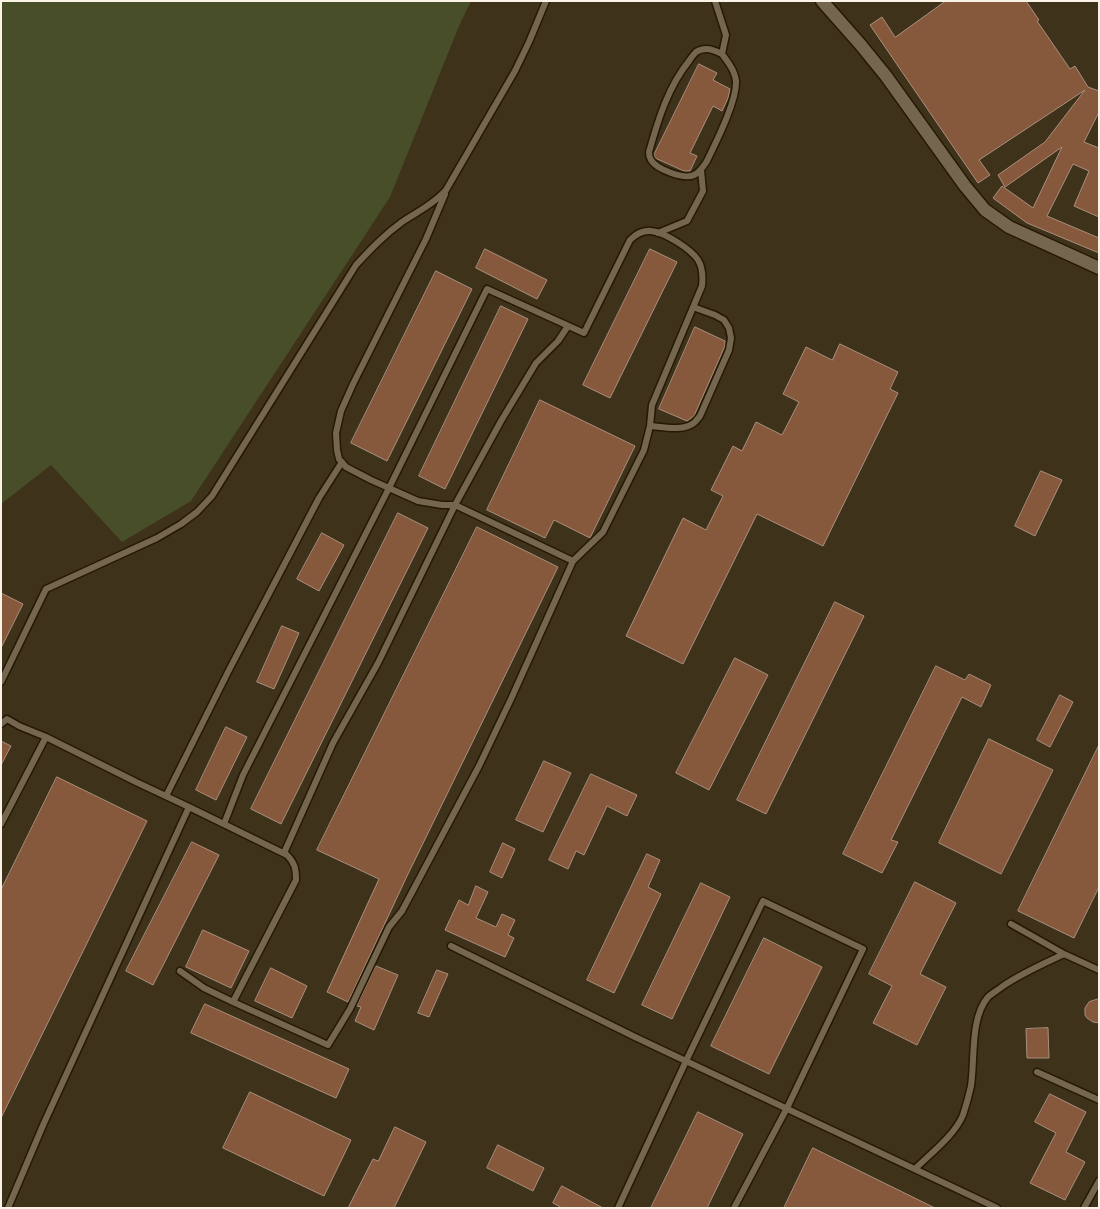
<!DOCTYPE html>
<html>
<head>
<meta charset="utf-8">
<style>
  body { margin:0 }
  #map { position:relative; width:1100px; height:1209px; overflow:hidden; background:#3e321b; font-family:"PT Sans",sans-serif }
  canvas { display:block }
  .frame { position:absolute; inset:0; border:2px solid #fbf3e5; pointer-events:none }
</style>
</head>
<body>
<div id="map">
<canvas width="1100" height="1209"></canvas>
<div class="frame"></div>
</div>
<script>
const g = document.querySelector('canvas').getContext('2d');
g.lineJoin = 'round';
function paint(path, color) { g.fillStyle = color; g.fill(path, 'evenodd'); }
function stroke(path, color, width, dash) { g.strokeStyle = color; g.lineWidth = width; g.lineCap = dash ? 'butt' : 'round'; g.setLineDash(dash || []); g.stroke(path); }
paint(new Path2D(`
  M1,1H471L459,26L390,197L191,501L122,542L51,465L1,504Z`), '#484e27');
const building = new Path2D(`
  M946,1H1026L1039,20L1037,21L1070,69L1075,66L1088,87L1099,91V112L1084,142L1099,148V217L1074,206L1089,171L1073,164L1047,216L1099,238V253L1027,223L993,198L1002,186L1033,208L1062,147L1005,187L998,175L1045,142L1085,90L979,160L990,175L978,183L870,25L882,17L895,37Z
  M699,64L717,73L713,80L730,89L728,98L722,111L713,106L690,153L697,156L690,171H684L655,158L654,155Z
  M485,249L547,280L537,299L476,268Z
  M650,249L677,262L610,398L583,385Z
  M436,271L472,289L387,461L351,443Z
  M501,306L528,319L445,489L419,476Z
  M695,327L725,341V346L694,416L687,421L659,409Z
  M840,344L898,372L890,389L898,393L823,546L757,514L683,664L626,636L683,518L706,530L723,496L711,490L733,446L742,451L756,422L782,435L799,402L783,394L806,347L832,360Z
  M540,400L635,446L590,538L554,520L545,538L487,510Z
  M1041,471L1062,480L1035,536L1015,526Z
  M398,513L428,528L281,824L251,809Z
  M477,527L558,567L408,874L348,1002L327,992L379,879L317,850Z
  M322,533L344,545L319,591L297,579Z
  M1,593L23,604L1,648Z
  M835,602L864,616L766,814L737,800Z
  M282,626L299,633L274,689L257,682Z
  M735,658L768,675L709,790L676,773Z
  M936,666L965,680L969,674L991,685L981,707L962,697L891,840L898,842L882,873L843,854Z
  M1060,695L1073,702L1050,747L1037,740Z
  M226,727L247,737L216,800L196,790Z
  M989,739L1053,770L1001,874L939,843Z
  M1,741L11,746L1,765Z
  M1099,745V887L1074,938L1018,911Z
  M544,761L571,773L543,832L516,820Z
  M591,774L637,795L627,816L607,806L584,855L576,851L568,869L549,860Z
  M57,777L147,821L1,1118V890Z
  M192,842L219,855L153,985L126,971Z
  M503,843L515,849L502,878L490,872Z
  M647,854L660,860L648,887L661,894L614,993L587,980Z
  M915,882L956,903L920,974L946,987L917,1045L873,1023L892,986L869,974Z
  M701,883L730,897L672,1019L642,1005Z
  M476,886L488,892L476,918L496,927L502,914L515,920L508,935L514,938L505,957L445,930L459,900L468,905Z
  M203,930L249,951L231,988L186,967Z
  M764,938L822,967L769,1074L711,1046Z
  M376,966L398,975L374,1030L355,1021L361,1007L357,1006Z
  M271,968L307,986L292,1018L255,1001Z
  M437,970L448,974L429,1017L418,1013Z
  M1099,999V1023L1093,1022L1087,1018L1085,1015V1008L1089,1002Z
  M205,1004L349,1069L336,1098L191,1033Z
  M1048,1028L1049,1058H1027L1026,1029Z
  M250,1092L351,1140L324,1196L223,1148Z
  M1050,1094L1086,1112L1066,1152L1085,1162L1065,1200L1030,1183L1056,1133L1035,1122Z
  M698,1112L743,1134L707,1208H651Z
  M395,1127L426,1142L394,1208H348L373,1159L378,1161Z
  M498,1145L544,1168L533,1191L487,1168Z
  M813,1148L935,1208H784Z
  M562,1186L603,1208H562L553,1203Z`);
paint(building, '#87593c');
stroke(building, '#aa8f7e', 1);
const service = new Path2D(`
  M715,1L726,35L722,54C728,62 735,71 736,81C737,101 716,142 707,161C703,167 700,172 694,175C684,180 656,169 651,160C649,157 649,155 649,152C658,120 668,87 689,61C691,58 694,54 696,52C705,46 714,50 722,54
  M445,194L426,239L353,384L341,411L336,433L337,450L339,459L346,467L371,480L418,501L442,505H455L501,421L536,363L558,341L568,326
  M658,233L687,221L703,191L701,170
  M650,426C663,427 684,432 695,422C695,422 700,416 700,416L729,350L731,338L729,328L724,320L715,315L693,307
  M1,682L46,589L157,538L181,524L197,512L212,496L356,265C370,250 384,235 402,222C417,212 434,204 446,190L515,71L529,42L546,1
  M1,724L7,719L19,726L46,737
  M166,796L229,670L319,498L342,462
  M1,824L46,737L136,782L189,807
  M224,824L243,775L389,488L487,289L584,333L630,240C636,234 642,230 651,231C664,232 691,249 698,260C703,268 703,277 702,286L652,405L650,426L644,450L603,532L573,561
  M1011,924L1064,954L1099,970
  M451,946L635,1037L997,1208
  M180,971L204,988L233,1002
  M1037,1072L1099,1100
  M915,1169C930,1154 955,1135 963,1115C966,1106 969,1095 971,1086C975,1059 970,1018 988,997C992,993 998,990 1003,986C1022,973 1043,964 1064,954
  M8,1208L44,1123L189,807L287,855C295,863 296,869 296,880L233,1002L328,1045L350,1009L389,927L402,911L479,766L511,699L573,561L455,505L378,663L333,743L284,853
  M618,1208L686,1061L763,901L863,949L787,1108L734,1208
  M1084,1208L1099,1181`);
const minor = new Path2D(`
  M822,1L860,44L886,76L965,186L985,210L1009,227L1099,268`);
stroke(service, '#251903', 9);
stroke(minor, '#251903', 15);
stroke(service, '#75674f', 6);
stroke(minor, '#75674f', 12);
</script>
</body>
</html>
